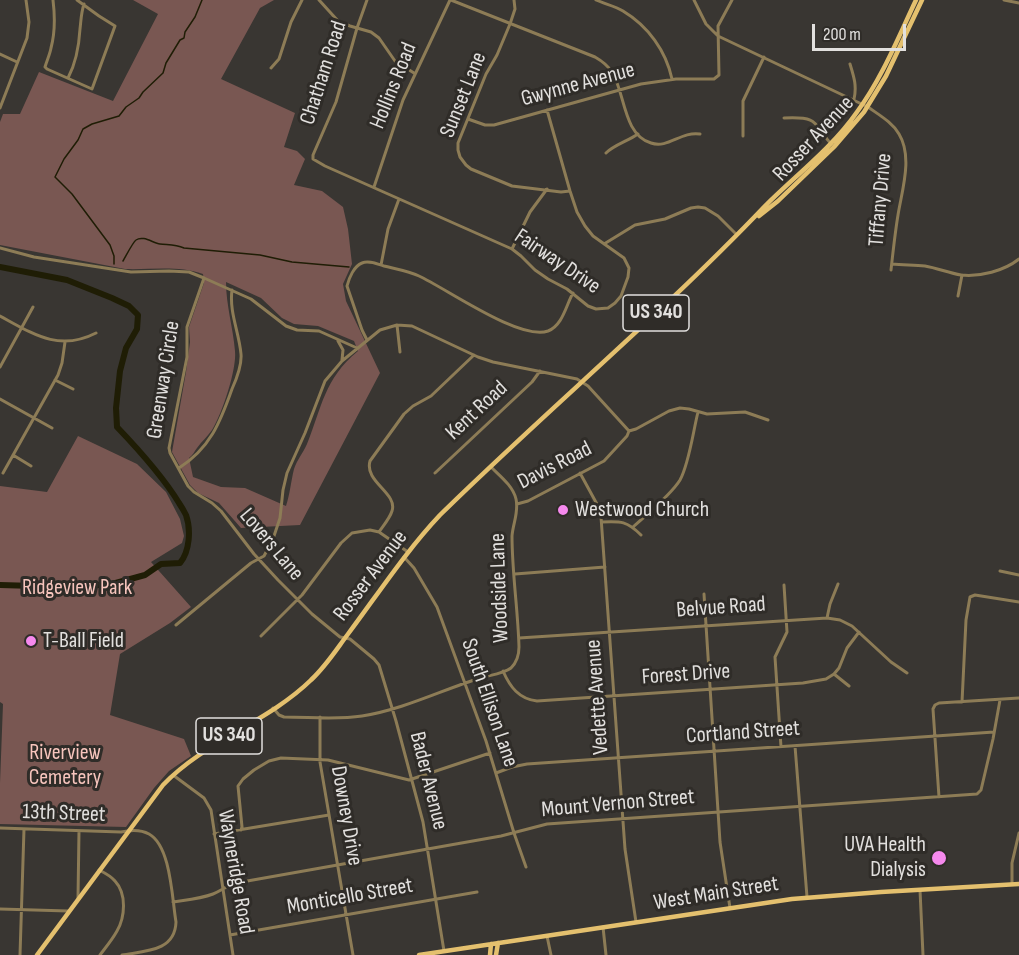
<!DOCTYPE html>
<html>
<head>
<meta charset="utf-8">
<style>
  body { margin:0 }
  #map { position:relative; width:1019px; height:955px; overflow:hidden; background:#393632; font-family:"Sofia Sans Condensed",sans-serif }
  canvas { display:block }
  .scale { position:absolute; left:812px; top:24px; width:94px; height:27px; box-sizing:border-box; border:3px solid #e2e0de; border-top:0; padding-left:8px; font-size:18px; line-height:21px; white-space:nowrap; color:#e2e0de; -webkit-text-stroke:4px #2f2c28; paint-order:stroke }
</style>
</head>
<body>
<div id="map">
<canvas width="1019" height="955"></canvas>
<div class="scale">200 m</div>
</div>
<script>
const g = document.querySelector('canvas').getContext('2d');
g.lineJoin = 'round';
function paint(path, color) { g.fillStyle = color; g.fill(path, 'evenodd'); }
function stroke(path, color, width, dash) { g.strokeStyle = color; g.lineWidth = width; g.lineCap = dash ? 'butt' : 'round'; g.setLineDash(dash || []); g.stroke(path); }
function label(font, color, halo, rows, align = 'center') {
  g.font = font + ' "Sofia Sans Condensed",sans-serif'; g.lineWidth = 6; g.setLineDash([]); g.textBaseline = 'middle'; g.strokeStyle = halo; g.fillStyle = color; for (const [text, x, y, turn = 0] of rows) {
    g.save(); g.translate(x, y); g.rotate((+turn || 0) * Math.PI / 180); g.textAlign = isNaN(turn) ? turn : align; if (halo) g.strokeText(text, 0, 0); g.fillText(text, 0, 0); g.restore();
  }
}
paint(new Path2D(`
  M133,0H274L260,8L221,79L295,113L284,147L297,151L305,159L294,185L322,191L343,207L348,229L352,264L343,284L346,301L380,373L300,525L241,528L219,503L198,493L190,485L172,452L186,372L190,342L189,327L204,283L203,274C178,265 151,270 125,269L0,245V122L3,114H20L39,72L113,101L158,14ZM226,282L261,298L282,318L294,324L318,326L354,341L358,351C324,379 322,407 307,444C303,453 297,460 294,469C291,481 290,494 286,506L245,488L221,487L193,477L189,458C193,455 194,452 197,448C202,441 208,436 212,430C222,414 237,369 235,351C233,327 226,305 226,282Z
  M78,436L137,464L166,492L180,519L184,536L182,543L151,562L191,607L170,623L120,654L110,715L184,739L191,756L169,771L154,788L126,827L0,824V783L3,704L0,702V486L47,492Z`), '#795752');
stroke(new Path2D(`
  M123,261C126,256 133,242 136,240C143,235 153,243 160,244C168,245 175,244 184,248L260,255L292,262L349,267
  M114,264V256L110,245L72,194L55,177L64,159L78,140L83,129L92,124L119,116L126,107L139,98L143,92L163,73L166,63L180,40L184,38L185,32L195,17L202,0`), '#1f1d05', 1.5);
stroke(new Path2D(`
  M0,267L67,280L112,298L129,306L138,315L137,329L126,348L120,371L116,408L117,427C139,450 162,475 179,503C181,506 184,511 186,515C191,529 190,551 180,563L161,564L145,575L112,584L70,587L0,585`), '#1f1d05', 6);
stroke(new Path2D(`
  M53,0C55,16 55,33 51,48C50,54 47,60 45,67L47,69L92,89L115,26L99,16L77,0
  M319,0L339,22L350,26L371,32L379,38L395,61L414,73
  M367,0L357,28L336,102L313,155V159L325,166L512,249L521,256L535,270L548,279L567,289L588,306L596,309L608,308L615,303L621,296L628,277L629,268L624,258L593,236L585,226L577,212L570,191L547,110
  M451,0L595,57C602,61 608,66 612,72C625,92 623,135 651,143C668,149 681,131 700,134
  M514,0L515,9L510,24L497,55L486,74L458,143V150L460,157L466,165L471,169L512,186L561,192L570,191
  M596,0C605,4 615,6 623,11C648,26 666,51 672,79
  M694,0L706,24L718,36L868,107C879,115 892,122 899,134C913,157 902,190 898,215C895,233 893,252 891,270
  M1004,0L1019,3
  M0,54L17,62
  M850,64C854,77 857,86 854,99
  M271,68L279,59L291,22L302,0
  M68,78C76,63 79,46 80,29C81,21 81,13 84,4
  M0,108L27,38L29,22L26,0
  M784,118C823,116 812,125 834,147
  M468,119L485,125H494L641,84L676,79H714L719,75L718,26L732,0
  M743,136V101L764,57
  M606,153C614,145 628,141 638,134
  M374,187L403,100L450,0
  M604,244L635,225L665,219L691,208L698,207L705,208L718,216L737,235
  M0,248L34,257L131,272L169,271L189,272L204,278L251,299L286,326L297,330L319,331L357,348
  M512,249L530,212L547,189
  M892,264C903,265 914,265 925,266C937,268 949,273 961,275C980,277 1004,271 1019,259
  M381,265L388,229L399,199
  M204,278L187,327V357L169,448L170,453L188,486L194,492L212,503L221,511L254,554L278,580L312,614L340,637L350,639L374,659L379,665L396,721L423,822L444,951
  M958,296L962,275
  M0,316C33,334 59,352 96,333
  M397,325L400,352
  M367,340L362,330L347,286C349,278 354,266 362,263C369,260 377,264 384,266C396,269 408,271 419,276C447,289 520,341 548,331C563,325 566,305 573,293
  M338,341L343,350L342,360
  M0,367L33,307
  M55,380L73,389
  M0,399L52,428
  M13,455L31,466
  M179,468C210,448 220,423 232,389C237,378 242,366 241,354C239,332 229,312 232,290
  M3,473L58,375L62,363L65,342
  M435,473L532,382L540,371
  M580,473L598,506L601,517L625,849L636,922
  M517,504L528,501L604,461L627,436L629,431L636,429L669,411L680,408L689,409L707,414L745,412L768,420
  M602,522C621,521 627,521 641,535
  M633,527C646,515 671,495 680,480C689,464 693,432 698,412
  M379,532C383,526 390,518 392,511C398,493 364,482 370,461L404,414L413,406L431,396L474,355
  M404,557L414,568L437,607L486,741L514,833L526,867
  M1000,571L1019,575
  M515,574L605,567
  M704,594L720,842L730,908
  M827,618L830,604L838,584
  M176,625L251,563L264,556L273,539L280,518L283,490L287,473L305,433L325,381L342,361L380,330L397,325L412,326L478,357L493,362L577,379L588,386L629,431
  M261,636L302,595L341,543L352,533L370,530L379,532L408,552
  M519,638L827,618L840,620L852,626L891,662L907,673
  M503,671C510,687 519,699 537,701L803,683L826,679L834,674L839,668L847,648L859,632
  M834,674L849,686
  M962,702L966,620L970,597L975,595L1019,602
  M273,708L279,715L284,717C310,717 337,720 362,716C402,710 442,690 480,678C490,675 503,674 511,668C517,662 519,655 519,647C518,610 512,573 512,536C513,523 519,512 516,499C513,486 500,476 491,467
  M320,717V762L353,955
  M795,746L807,897
  M781,747L775,657L787,632L784,585
  M496,773L512,767L527,764L994,732
  M173,775L204,798L211,810L233,955
  M939,797L933,709L935,705L939,703L1019,698
  M0,828L121,832C130,830 140,829 149,834C171,846 172,899 176,922C175,952 144,951 122,955
  M241,830L242,827L238,786L243,779L254,770L269,761L281,758L328,760L409,780L490,753
  M214,834L329,815
  M99,870C105,873 111,876 115,881C127,894 125,917 117,931C112,940 106,947 100,955
  M1012,884V863L1019,833
  M920,890L923,955
  M78,898L79,831
  M173,902C186,900 200,899 213,894C221,891 226,886 236,883L501,836L547,824L977,794L981,790L993,739L1000,700
  M0,909L68,911
  M603,927L606,955
  M230,935L477,892
  M547,936L551,955
  M20,955L24,829`), '#8d7c56', 3);
stroke(new Path2D(`
  M759,216L778,201L834,147L864,112L886,76L922,0
  M37,955L163,785C205,741 268,722 311,680C326,666 336,650 348,634C378,594 406,551 440,515C547,410 662,314 765,206C796,175 832,148 857,112C882,78 898,38 916,0
  M419,955L792,899L881,892L1019,884
  M490,955L491,944
  M496,955L498,943`), '#e4c06e', 4.5);
for (const [x, y, r, color] of [
  [563,510,6,"#f689ed"],
  [31,641,6,"#f689ed"],
  [939,858,8,"#f689ed"]
]) { const dot = new Path2D(); dot.arc(x, y, r, 0, 2 * Math.PI); g.fillStyle = color; g.fill(dot); stroke(dot, '#2f2c28', 2); }
for (const [x, y, w] of [
  [656,313,66],
  [229,736,66]
]) { const box = new Path2D(); box.roundRect(x - w / 2, y - 18, w, 36, 4.5); g.fillStyle = '#2f2c28'; g.fill(box); stroke(box, '#e2e0de', 1.5); }
label('bold 21px', '#e2e0de', null, [
  ["US 340",656,313],
  ["US 340",229,736]
]);
label('22px', '#e2e0de', '#2f2c28', [
  ["Chatham Road",324,73,-72],
  ["Gwynne Avenue",578,85,-15],
  ["Hollins Road",394,86,-68],
  ["Sunset Lane",464,95,-68],
  ["Rosser Avenue",814,139,-47],
  ["Tiffany Drive",881,200,-85],
  ["Fairway Drive",557,262,34],
  ["Greenway Circle",164,380,-81],
  ["Kent Road",477,411,-43],
  ["Davis Road",555,466,-27],
  ["Lovers Lane",271,545,50],
  ["Rosser Avenue",371,576,-53],
  ["Woodside Lane",500,588,-92],
  ["Belvue Road",721,608,-4],
  ["Forest Drive",686,675,-4],
  ["Vedette Avenue",598,697,-94],
  ["South Ellison Lane",489,703,71],
  ["Cortland Street",743,733,-4],
  ["Bader Avenue",428,781,76],
  ["Mount Vernon Street",618,804,-5],
  ["13th Street",64,814,2],
  ["Downey Drive",346,816,80],
  ["Wayneridge Road",235,872,80],
  ["West Main Street",716,894,-9],
  ["Monticello Street",350,897,-10]
]);
label('22px', '#e2e0de', '#2f2c28', [
  ["Westwood Church",575,510],
  ["T-Ball Field",43,641],
  ["UVA Health",926,845,"right"],
  ["Dialysis",926,870,"right"]
], 'left');
label('22px', '#f7c5bd', '#2f2c28', [
  ["Ridgeview Park",77,588],
  ["Riverview",65,753],
  ["Cemetery",65,778]
]);
</script>
</body>
</html>
